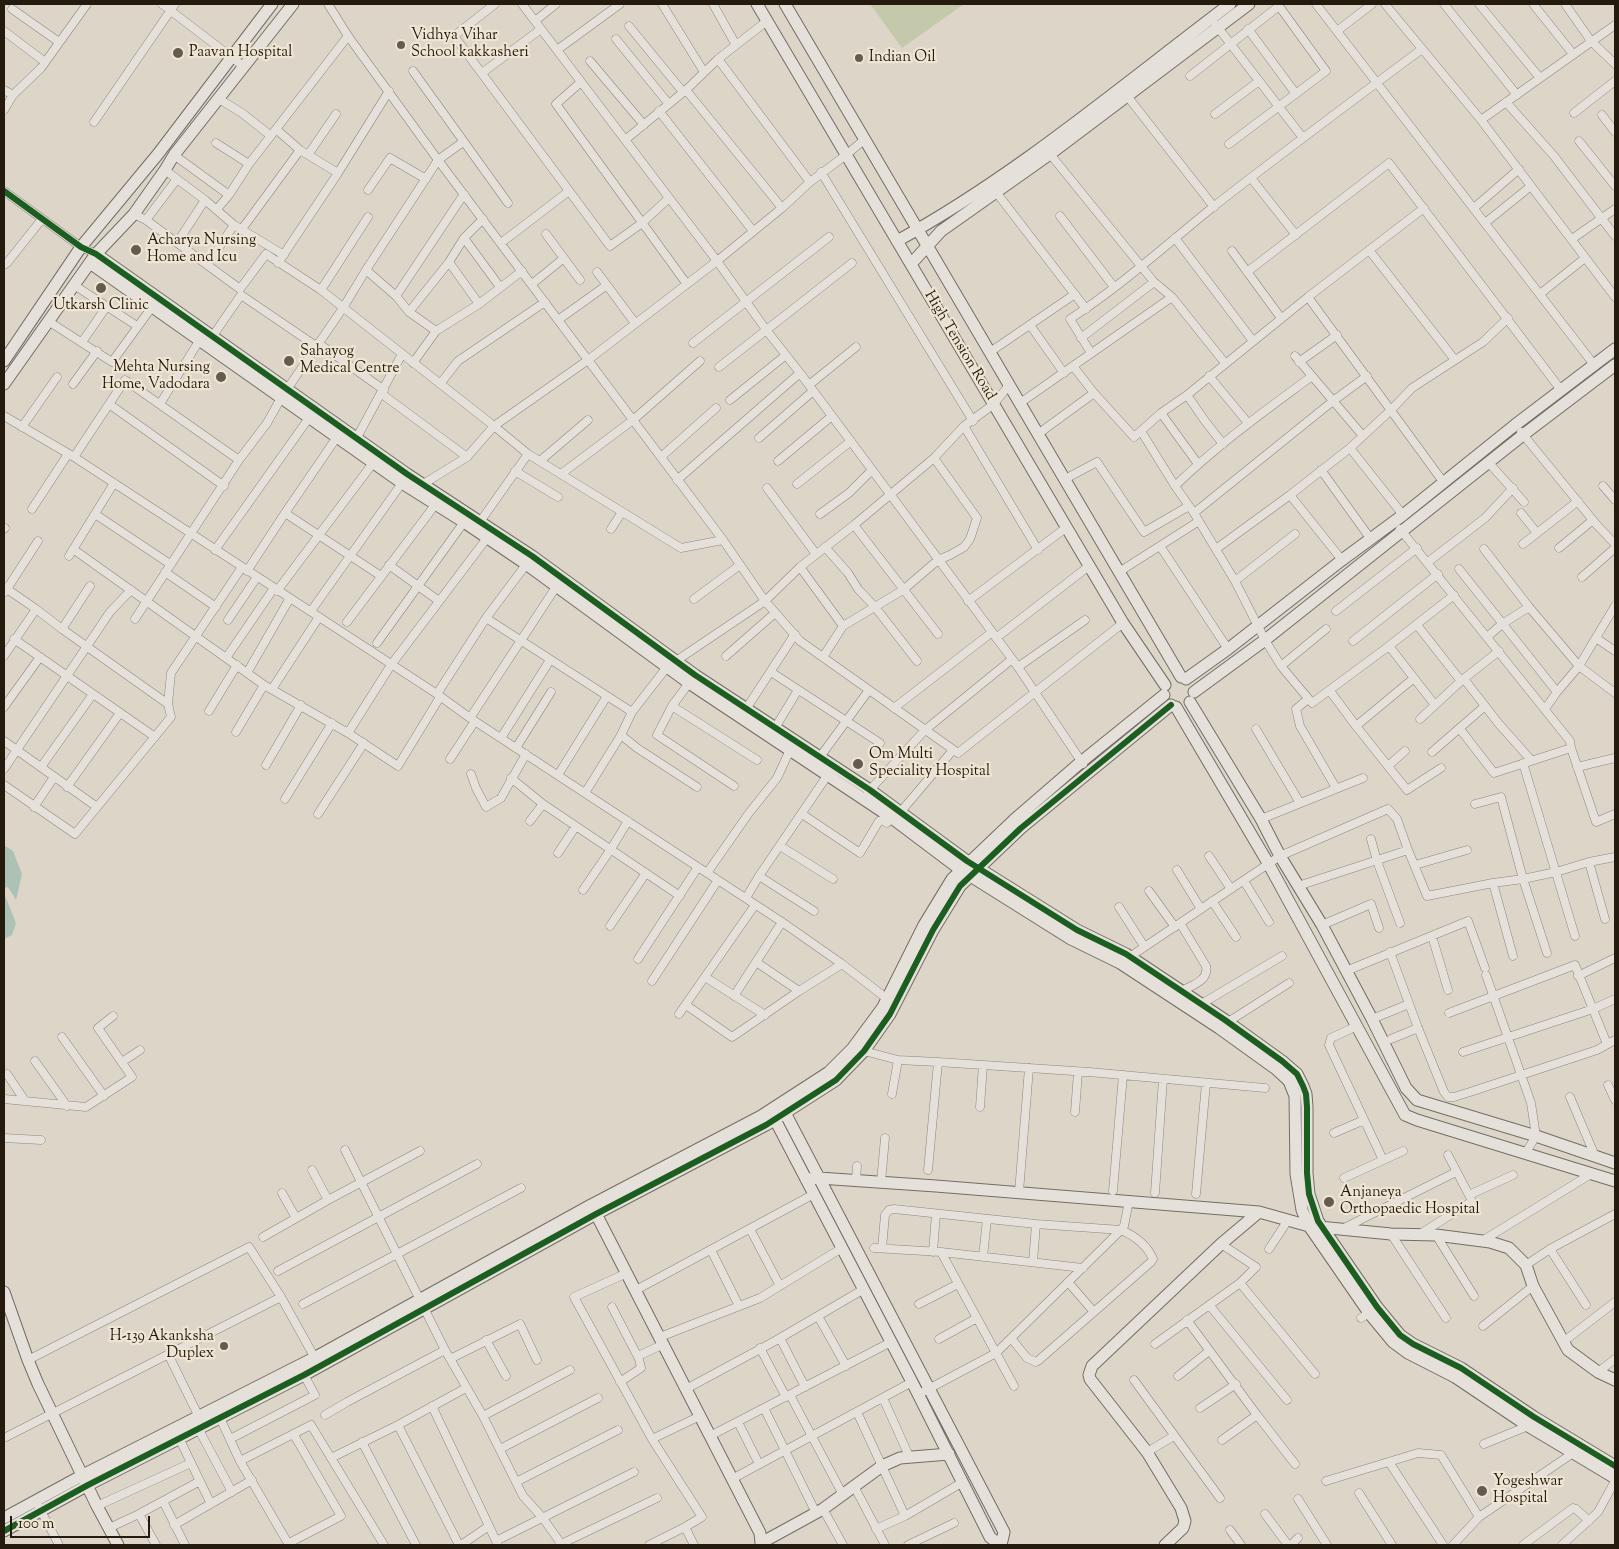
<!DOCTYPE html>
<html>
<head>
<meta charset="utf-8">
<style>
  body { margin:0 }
  #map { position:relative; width:1619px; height:1549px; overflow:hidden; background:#ddd5c7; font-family:"Sorts Mill Goudy",serif }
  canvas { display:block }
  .frame { position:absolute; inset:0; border:5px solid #241b0e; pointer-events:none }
  .scale { position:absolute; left:10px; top:1516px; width:140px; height:22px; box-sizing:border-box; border:2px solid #241b0e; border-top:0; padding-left:6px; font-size:15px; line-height:18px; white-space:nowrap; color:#241b0e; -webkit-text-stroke:4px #efe5d4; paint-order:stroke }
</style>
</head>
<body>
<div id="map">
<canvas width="1619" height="1549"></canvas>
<div class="frame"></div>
<div class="scale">100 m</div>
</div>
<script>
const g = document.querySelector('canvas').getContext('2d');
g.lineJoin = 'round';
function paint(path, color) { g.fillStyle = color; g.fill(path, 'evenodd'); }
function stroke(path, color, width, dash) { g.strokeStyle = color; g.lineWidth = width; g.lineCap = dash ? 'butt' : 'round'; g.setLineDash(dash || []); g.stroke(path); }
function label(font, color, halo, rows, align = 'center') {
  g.font = font + ' "Sorts Mill Goudy",serif'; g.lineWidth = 4.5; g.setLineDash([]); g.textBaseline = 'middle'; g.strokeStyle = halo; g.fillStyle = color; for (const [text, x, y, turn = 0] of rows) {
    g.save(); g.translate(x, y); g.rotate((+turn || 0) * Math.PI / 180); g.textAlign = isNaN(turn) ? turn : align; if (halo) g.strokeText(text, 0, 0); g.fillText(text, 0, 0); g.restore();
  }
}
paint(new Path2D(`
  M870,4H964L902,48Z`), '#c4c9ac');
paint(new Path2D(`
  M4,845L13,851L22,874L16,900L8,887L4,888Z
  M4,893L16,923L12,935L4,939Z`), '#acc2b4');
const street = new Path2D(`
  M162,4L243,66
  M328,4L348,36L438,160L723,540L765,601L800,641L958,753L1123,623
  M495,4L454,36L610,246L642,223L669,198
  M522,4L717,261L767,331L800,373L890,494L1018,667L1083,764
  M662,4L704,72
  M713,4L736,45
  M1316,4L1595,366
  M1385,4L1481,120L1615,297
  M1444,4L1517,95
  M1479,4L1540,78
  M1533,4L1573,54
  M1565,4L1591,41L1615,64
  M12,9L59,42
  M535,21L556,4
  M1216,25L1303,138
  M629,26L683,92
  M1248,29L1296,94
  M4,31L45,62
  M1337,31L1372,4
  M616,39L668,103
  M557,50L620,4
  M718,59L810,182
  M590,61L644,125
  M413,71L508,203
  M482,73L541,29
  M1190,76L1279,6L1326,71L1229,144
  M581,82L556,104L686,283
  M4,90L13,95L41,68L87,4
  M686,90L782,208
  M1124,92L1214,207
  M219,99L242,113L271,136
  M1506,102L1554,156L1615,236
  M4,110L13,95
  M659,111L753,231
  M1574,113L1615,81
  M1215,114L1259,81
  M1602,115L1615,132
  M1481,120L1615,25
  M94,122L175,4
  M277,130L300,150L338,173
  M625,140L686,90L718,59L767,21
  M1579,141L1615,186
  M216,143L249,164
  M174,155L229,195
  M308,155L336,114
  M165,170L205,200L234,225L284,255
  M821,172L973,421
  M1251,178L1296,235
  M368,190L390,158L426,179
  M4,191L81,247L96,254
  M996,192L1086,309
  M1474,208L1519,169
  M217,209L229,195L249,164L348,36
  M134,214L146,220L240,289L266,254L321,290L494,426L528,454L681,548L723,540
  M1060,216L1114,287
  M146,220L177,179
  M1485,223L1531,186
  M242,229L300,150
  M546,234L580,280
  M464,238L500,287
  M1175,238L1253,341
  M1572,239L1615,209
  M177,243L205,200
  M501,243L569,191
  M1369,250L1455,360
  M1232,251L1281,318
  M449,262L479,304
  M278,263L338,173L389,91
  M4,265L7,263L42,219
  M207,265L234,225
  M366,270L396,296L409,312L436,331
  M597,272L635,323
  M1247,272L1389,163L1561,390
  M532,284L564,258
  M74,285L137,326
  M321,290L368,217
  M1540,294L1585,258
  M396,296L464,194
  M1172,297L1225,363
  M1308,297L1444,483
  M409,312L449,262L464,238L483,219
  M558,320L607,285
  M48,321L112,362L152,307
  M1030,325L1064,373
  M1081,338L1154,282
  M210,340L241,295L316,346
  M82,342L107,306
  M318,343L384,390
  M693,343L829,237
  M990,352L1075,294
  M1091,353L1070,319C1121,286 1166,245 1213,207C1282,153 1352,101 1422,49
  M1295,356L1363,436
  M1299,362L1337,335
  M413,363L436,331L479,304L522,271
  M1073,366L1094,393L1134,437L1161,413L1187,395L1308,297L1424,208
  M719,367L852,263
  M1209,376L1248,423
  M73,384L97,351
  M440,384L458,361L545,302
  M809,385L856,347
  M382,394L467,457
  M1187,395L1205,421L1223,444
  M730,400L786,355
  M1020,403L1172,297L1154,282L1050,154
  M109,404L224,486
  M160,404L199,341
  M1161,413L1198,464
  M4,416L74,457L437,694L470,718L782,922L842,964L890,1001
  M964,426L1038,550
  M22,427L57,377
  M1141,431L1175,486L1194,513L1235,581L1265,640L1281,666L1312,703L1389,646L1454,595
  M1521,432L1596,524L1615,544
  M1038,434L1094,393
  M759,438L813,391
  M355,441L402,354
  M1350,448L1403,515
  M74,457L125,380L239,460
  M661,457L716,408
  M540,461L588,420
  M778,461L832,416
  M1489,463L1524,502
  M1321,470L1370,538
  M515,471L558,497
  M561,474L633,420L700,361
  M1065,479L1097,462L1144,532L1189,506
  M677,480L800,373
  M797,484L851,441
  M420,486L467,457L494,426L588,360L717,261L782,208L810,182L846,155L865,139
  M1175,486C1217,445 1265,411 1312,376
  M1603,486L1615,500
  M767,488L816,554
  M1290,495L1342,560
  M32,509L68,454
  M285,513L381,576
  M1194,513L1333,401L1367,376
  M1521,513L1537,533
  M95,514L170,564
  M820,514L849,493L872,470
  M854,525L938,634
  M477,526L528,454
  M4,529L5,528
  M611,529L622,512
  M1400,529L1570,741L1571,748L1596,822L1615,814
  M1523,544L1578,501
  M1160,546L1228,649
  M825,547L848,573L858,589L875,607L917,661
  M1559,548L1593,520
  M73,549L264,685L348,733L398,766L440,697
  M1216,549L1290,495L1350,448L1391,410L1412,388L1483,342L1508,318
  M1484,549L1529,607L1579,666L1615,693
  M215,550L309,418
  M69,556L114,483
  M1428,562L1485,518L1513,488
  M389,565L439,601
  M800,567L843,626L903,590L938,560L950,555L964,547L970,539L977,518L934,458
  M1459,569L1557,692
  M247,571L285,513L337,437
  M165,572L216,607
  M1119,572L1199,521
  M1582,577L1615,548
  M1235,581L1295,534
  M4,587L36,609L62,629L168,704L171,717L75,834L4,785
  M277,591L373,463
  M5,592L38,541
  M694,599L740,565
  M968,601L1067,527
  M311,611L402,483
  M1336,611L1417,548
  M486,618L632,712
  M135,619L239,460L267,423L281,398L343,308L366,270L438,160L463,142
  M228,620L257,577
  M347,622L435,505
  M1417,625L1461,681
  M62,629L90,586
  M1487,637L1502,624L1529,607
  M996,638L1089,566
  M1596,638L1615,651
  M14,639L155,737
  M1353,641L1438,574
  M377,643L464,522
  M1389,646L1435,705
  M4,656L36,609
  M726,656L775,613
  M823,657L843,626
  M226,658L274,588
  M1281,666L1326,629
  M1018,667L1085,620
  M771,672L880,743
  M247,673L290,598
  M1464,679L1499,724L1531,760
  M689,683L672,706L657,735L734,786
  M272,689L319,617
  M1330,691L1356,726L1407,790L1441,768
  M437,694L486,618L528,562
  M1308,699L1296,709L1300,726L1336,788
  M168,704L171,673L242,567
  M672,706L757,760
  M4,707L40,657
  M894,708L991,633
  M746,709L795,634
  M1545,709L1557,692L1579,666L1615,606
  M209,711L237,665
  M470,718L556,587
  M1420,719L1461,681L1499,651
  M1356,726L1414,678
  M775,728L798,690
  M1256,729L1300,803
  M1460,729L1494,773L1571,748
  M236,732L264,685
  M348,733L391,665L487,538
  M621,735L637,748L697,787
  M501,738L550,660
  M4,741L97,807
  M516,748L551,692
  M1432,752L1485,706
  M450,759L475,721
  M817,761L869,690
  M1523,763L1575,936
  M266,765L301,705
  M1388,766L1405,751
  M41,767L93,694
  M1577,767L1615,758
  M4,769L110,612L131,590
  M471,774L476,788L486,807L501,798L526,754
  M558,775L607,696
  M511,778L543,804L680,896
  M67,787L120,713
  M868,792L925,730L1011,660
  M585,793L621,735L632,712L667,667L765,601L800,567L854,525L934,458L964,426L994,404L1009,385
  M285,799L332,723
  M1475,804L1501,797L1523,879L1547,953
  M34,807L54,777
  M318,814L364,743
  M802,814L860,853L879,821L882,820L887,823L892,818
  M898,815L953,750
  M1261,819L1363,778
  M530,821L543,804
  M1371,839L1377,861L1400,923
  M780,846L833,879
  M558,853L576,826
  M1209,856L1231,889
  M1589,862L1605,919
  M1415,865L1467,850
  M1177,870L1201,909
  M707,873L749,813L777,778L790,750
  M759,876L814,911
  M1244,881L1269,922
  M1493,883L1513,956
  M1298,886L1408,850
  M583,890L611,849L628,821
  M1149,891L1175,927
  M746,898L759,876L827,776
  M1212,901L1236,937
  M1119,907L1144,946
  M1180,923L1206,966C1209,981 1192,985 1182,991
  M1322,925L1371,904L1379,928
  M610,926L646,873
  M1432,936L1448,990
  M1390,952L1418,1028L1444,1092L1448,1097H1454L1470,1092L1597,1050L1615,1040
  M1128,958L1280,856L1388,809L1397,819L1408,850L1427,896L1493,883L1523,879L1556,872L1589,862L1615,857
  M638,959L698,867
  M756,962L799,991
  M1346,971L1468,921L1485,968
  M1486,975L1531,1103L1536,1136L1525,1154
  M1578,976L1615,958
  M705,977L765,1015
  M652,981L718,880
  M734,996L782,922
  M686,1005L732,1037L799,991L842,964
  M1198,1006L1282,956
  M1449,1013L1575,965L1607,1044
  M679,1014L755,905
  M1372,1019L1409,1004
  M1228,1022L1289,983
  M1357,1026L1331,1038L1329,1045L1383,1160
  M62,1037L104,1096
  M1391,1039L1418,1028
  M864,1051L898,1060L938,1062L1089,1072L1265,1088
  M1463,1052L1593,1009L1615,999
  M35,1061L67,1106
  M122,1062L140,1050
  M7,1074L25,1101
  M1608,1085L1615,1100
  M892,1094L898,1060
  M1570,1097L1595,1156
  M4,1099L86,1107L132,1077L98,1028L113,1016
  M980,1107L983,1065
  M1075,1112L1078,1072
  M1334,1133L1364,1120
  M4,1138L41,1140
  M345,1150L445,1350L483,1416L523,1496L542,1517L562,1545
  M312,1170L328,1200
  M928,1170L938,1062
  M1344,1178L1403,1151
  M856,1180L857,1166
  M881,1182L885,1138
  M1113,1191L1123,1075
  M1019,1192L1029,1068
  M282,1193L296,1218
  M1155,1193L1163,1079
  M1196,1194L1206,1083
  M1469,1195L1513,1175
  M750,1229L780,1286
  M1342,1229L1456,1172
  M1391,1234L1446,1318
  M1420,1234L1471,1202V1199L1448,1155
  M1436,1235L1474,1296
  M263,1237L328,1200L420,1151
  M1482,1241L1591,1174
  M874,1248L941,1252L1083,1268
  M882,1248L885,1215L889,1210L894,1209L1036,1224L1121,1230C1135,1236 1147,1245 1153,1259L1151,1262L1039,1360L1036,1362L1027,1358L1011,1338
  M1269,1249L1288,1220
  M1550,1249L1586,1305
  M711,1250L739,1306
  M933,1252L936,1214
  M941,1252L1014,1386
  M983,1257L987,1219
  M1033,1262L1036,1224
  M1526,1265L1550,1249L1615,1214
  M278,1271L477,1164
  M627,1273L574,1297L652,1439L702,1517L685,1527L649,1545
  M1068,1282L1094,1312
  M1240,1283L1315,1374
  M636,1290L814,1194
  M303,1304L521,1188
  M919,1304L958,1284
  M1210,1306L1287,1400
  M612,1307L639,1359L641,1368L620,1382
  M818,1316L846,1366
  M1361,1318L1369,1313
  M1187,1320L1257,1415L1222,1440
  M1483,1326L1533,1286
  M660,1337L760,1298L842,1248
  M780,1338L805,1387
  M939,1339L977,1318
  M486,1340L506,1376
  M1563,1342L1615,1302
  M1155,1344L1240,1283L1256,1267L1221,1244
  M760,1348L786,1397
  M168,1354L199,1417
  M638,1356L664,1344
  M450,1359L520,1324L537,1360
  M28,1360L249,1247L281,1297L316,1360
  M1598,1372L1615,1359
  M1178,1376L1209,1351
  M1134,1380L1220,1498
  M686,1389L775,1341L864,1289
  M919,1394L996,1353L1121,1230L1124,1226L1129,1201
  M790,1395L843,1495
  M883,1398L909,1456
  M432,1406L489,1526
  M764,1408L816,1513
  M1200,1408L1236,1384
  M857,1412L905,1516
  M325,1415L347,1402L445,1350
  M1257,1415L1295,1464
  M483,1416L570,1370
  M220,1418L240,1461L289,1545
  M738,1422L759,1464
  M398,1425L459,1545
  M198,1428L232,1492
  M710,1436L891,1342
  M6,1437L281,1297
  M179,1438L211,1504
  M230,1439L315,1395L304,1375
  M652,1439L700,1416
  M362,1442L416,1545
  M1484,1444L1528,1426
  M500,1449L598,1398
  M1147,1452L1174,1436
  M331,1458L398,1425L466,1388
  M240,1461L311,1425L384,1545
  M1389,1462L1443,1545
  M732,1479L912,1382
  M1326,1481L1418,1453L1441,1455L1479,1517
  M516,1482L618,1430
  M854,1486L885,1545
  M1359,1493L1392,1545
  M1298,1499L1327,1545
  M163,1501L185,1545
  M97,1506L191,1463
  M39,1507L59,1545
  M823,1509L843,1545
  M139,1514L156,1545
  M1265,1514L1288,1545
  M174,1525L252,1480
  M685,1527L694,1545
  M109,1528L139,1514L200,1481
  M876,1529L905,1516L963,1482
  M1230,1530L1241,1545
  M496,1541L634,1472
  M289,1543L341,1516L294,1435
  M461,1545L489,1526L497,1543
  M559,1545L657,1498
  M908,1545L954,1523
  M1291,1545L1298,1538
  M1453,1545L1479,1517L1576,1451
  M1523,1545L1573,1508L1576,1509L1589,1521
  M1562,1545L1598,1512L1615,1481`);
const secondary = new Path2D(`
  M757,4L1123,623L1165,685
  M785,4L1181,677
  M897,241C1017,175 1121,86 1230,4
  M96,254L407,474L532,556L695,675L870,790L967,861L1077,930L1126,954L1225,1020L1282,1061L1297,1074L1303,1086L1306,1094L1307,1107V1173L1309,1194L1318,1221L1377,1307L1400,1335L1413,1344L1461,1368L1534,1417L1615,1466
  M90,263L402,483L464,522L526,564L689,683L892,818L961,870L1071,939L1120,963L1219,1028L1276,1069L1289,1081L1295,1096L1296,1174L1302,1210L1309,1226L1369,1313L1393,1342L1408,1353L1455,1377L1528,1426L1615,1478
  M911,264L941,231L1050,154L1249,4
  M4,361L81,247L158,154L272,4
  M4,384L96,254L134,214L165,170L174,155L293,4
  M1186,679L1228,649L1342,560L1403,515L1515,425L1615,349
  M1194,692L1265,640L1523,435L1615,365
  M1190,702L1261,819L1280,856L1322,925L1372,1019L1406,1088L1417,1100L1536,1136L1615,1163
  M1176,707L1268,863L1405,1115L1417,1120L1615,1181
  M782,1107L1004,1532L1001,1545
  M771,1112L912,1382L990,1537L1000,1545
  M806,1179L819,1178L936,1186L1259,1212L1309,1226L1391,1234L1436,1235L1490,1242L1509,1248L1526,1265L1533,1286L1568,1350L1598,1372L1615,1380
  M593,1208L760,1533L761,1543
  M4,1292L28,1360L38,1384L97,1506L118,1545
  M4,1518L83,1475L314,1358L591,1205L761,1116L829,1072L852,1049L883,1007L924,925L952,879L1014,820L1081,762L1164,695
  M4,1531L88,1485L304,1375L596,1214L766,1125L836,1080L864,1051L890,1014L933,930L960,886L1021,828L1171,705
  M762,1545L761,1543L823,1509L882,1466L900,1458L949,1454
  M1165,1545L1183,1528L1185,1521L1181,1508L1147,1452L1090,1379L1089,1375L1092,1366L1221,1244L1259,1212`);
stroke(street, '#8d877e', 9);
stroke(secondary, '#736e65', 13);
stroke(street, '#e5e1da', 8);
stroke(secondary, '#e5e1da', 11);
stroke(new Path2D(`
  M4,191L81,247L96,254L407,474L532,556L695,675L870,790L967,861L1077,930L1126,954L1225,1020L1282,1061L1297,1074L1303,1086L1306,1094L1307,1107V1173L1309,1194L1318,1221L1377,1307L1400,1335L1413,1344L1461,1368L1534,1417L1615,1466
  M4,1531L88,1485L304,1375L596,1214L766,1125L836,1080L864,1051L890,1014L933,930L960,886L1021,828L1171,705`), '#1b5e20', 6);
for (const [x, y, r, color] of [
  [401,45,5,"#655c4f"],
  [178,53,6,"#655c4f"],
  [859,58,5,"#655c4f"],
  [136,250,6,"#655c4f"],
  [101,288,6,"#655c4f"],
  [289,361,6,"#655c4f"],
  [221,377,6,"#655c4f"],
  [858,764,6,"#655c4f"],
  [1329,1202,6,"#655c4f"],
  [224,1346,5,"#655c4f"],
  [1482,1491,6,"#655c4f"]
]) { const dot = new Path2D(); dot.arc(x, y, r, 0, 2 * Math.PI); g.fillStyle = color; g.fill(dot); stroke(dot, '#efe5d4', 2); }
label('15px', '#241b0e', '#efe5d4', [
  ["Vidhya Vihar",411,36],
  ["School kakkasheri",411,53],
  ["Paavan Hospital",189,53],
  ["Indian Oil",869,58],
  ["Acharya Nursing",147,241],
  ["Home and Icu",147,258],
  ["Utkarsh Clinic",101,306,"center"],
  ["Sahayog",300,352],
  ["Medical Centre",300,369],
  ["Mehta Nursing",210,368,"right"],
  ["Home, Vadodara",210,385,"right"],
  ["Om Multi",869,755],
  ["Speciality Hospital",869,772],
  ["Anjaneya",1340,1193],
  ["Orthopaedic Hospital",1340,1210],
  ["H-139 Akanksha",214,1337,"right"],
  ["Duplex",214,1354,"right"],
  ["Yogeshwar",1493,1482],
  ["Hospital",1493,1499]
], 'left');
label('15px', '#241b0e', '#efe5d4', [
  ["High Tension Road",959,346,59]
]);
</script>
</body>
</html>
